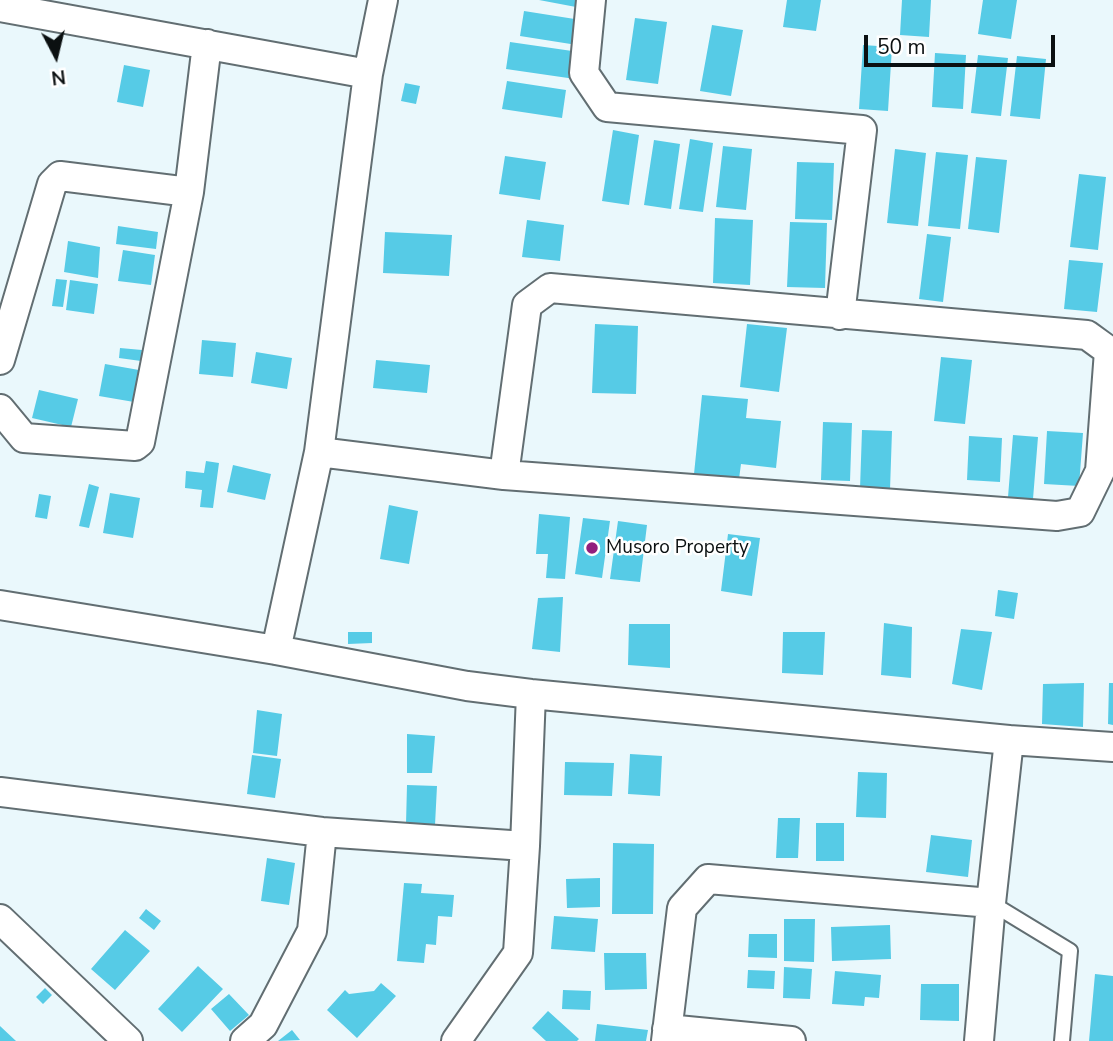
<!DOCTYPE html>
<html>
<head>
<meta charset="utf-8">
<style>
  body { margin:0 }
  #map { position:relative; width:1113px; height:1041px; overflow:hidden; background:#eaf8fc; font-family:"Nunito Sans",sans-serif }
  canvas { display:block }
  .north { position:absolute; left:21px; top:21px; width:70px; height:70px; -webkit-text-stroke:5px #fff; paint-order:stroke; rotate:173deg; font-size:19px; font-weight:700; line-height:28px; text-align:center; color:#0b1011 }
  .north::after { content:''; display:block; margin:auto; width:24px; height:32px; background:#0b1011; clip-path:polygon(50% 0,100% 100%,50% 72%,0 100%) }
  .scale { position:absolute; left:864px; top:35px; width:191px; height:32px; box-sizing:border-box; border:4px solid #0b1011; border-top:0; padding-left:9px; font-size:21px; line-height:24px; white-space:nowrap; color:#0b1011; -webkit-text-stroke:5px #fff; paint-order:stroke }
</style>
</head>
<body>
<div id="map">
<canvas width="1113" height="1041"></canvas>
<div class="north">N</div>
<div class="scale">50 m</div>
</div>
<script>
const g = document.querySelector('canvas').getContext('2d');
g.lineJoin = 'round';
function paint(path, color) { g.fillStyle = color; g.fill(path, 'evenodd'); }
function stroke(path, color, width, dash) { g.strokeStyle = color; g.lineWidth = width; g.lineCap = dash ? 'butt' : 'round'; g.setLineDash(dash || []); g.stroke(path); }
function label(font, color, halo, rows, align = 'center') {
  g.font = font + ' "Nunito Sans",sans-serif'; g.lineWidth = 5; g.setLineDash([]); g.textBaseline = 'middle'; g.strokeStyle = halo; g.fillStyle = color; for (const [text, x, y, turn = 0] of rows) {
    g.save(); g.translate(x, y); g.rotate((+turn || 0) * Math.PI / 180); g.textAlign = isNaN(turn) ? turn : align; if (halo) g.strokeText(text, 0, 0); g.fillText(text, 0, 0); g.restore();
  }
}
paint(new Path2D(`
  M539,0H577L576,7Z
  M787,0H821L816,31L783,27Z
  M902,0H931L929,37L900,35Z
  M983,0H1017L1011,39L978,34Z
  M524,11L581,20L577,45L520,36Z
  M635,18L667,22L658,84L626,80Z
  M712,25L743,30L731,96L700,91Z
  M510,42L579,52L575,79L506,69Z
  M863,45L892,47L888,111L859,109Z
  M935,53L966,55L963,109L932,107Z
  M978,55L1008,58L1001,116L971,113Z
  M1017,56L1046,59L1040,119L1010,116Z
  M124,65L150,70L143,107L117,102Z
  M507,81L566,90L562,118L502,109Z
  M405,83L420,86L416,104L401,101Z
  M613,130L639,135L629,205L602,201Z
  M690,139L713,143L703,212L679,209Z
  M654,140L680,144L671,209L644,205Z
  M723,146L752,149L746,210L716,207Z
  M895,149L926,153L918,226L887,223Z
  M936,152L968,155L960,229L928,226Z
  M505,156L546,162L540,200L499,194Z
  M976,157L1007,160L999,233L968,229Z
  M797,162L834,163L832,220L795,219Z
  M1079,174L1106,177L1098,250L1070,247Z
  M715,218L753,220L750,285L713,283Z
  M527,220L564,225L560,261L522,257Z
  M790,222L827,223L825,288L787,287Z
  M118,226L158,232L156,249L116,244Z
  M385,232L452,235L449,276L383,273Z
  M927,234L951,237L943,302L919,299Z
  M68,241L100,247L98,278L64,272Z
  M123,250L155,255L151,285L118,281Z
  M1069,260L1103,263L1097,312L1064,309Z
  M56,279L67,280L63,307L52,306Z
  M70,280L98,284L94,314L66,310Z
  M595,324L638,326L636,394L592,393Z
  M747,324L787,328L779,392L740,387Z
  M202,340L236,343L233,377L199,374Z
  M120,348L142,350L141,361L119,358Z
  M256,352L292,358L287,389L251,383Z
  M941,357L972,360L965,424L934,421Z
  M376,360L430,365L427,393L373,388Z
  M105,364L139,370L134,402L99,396Z
  M39,390L78,399L71,427L32,418Z
  M702,395L748,399L746,418L781,421L776,468L741,464L739,479L694,474Z
  M823,422L852,423L850,481L821,480Z
  M862,430L892,431L890,490L860,489Z
  M1047,431L1083,433L1079,486L1044,484Z
  M1013,435L1038,437L1033,499L1008,497Z
  M969,436L1002,438L1000,482L967,480Z
  M206,461L219,463L213,508L200,507L202,490L185,488L186,471L204,473Z
  M233,465L271,474L265,500L227,492Z
  M89,484L99,487L89,528L79,526Z
  M110,493L140,498L133,538L103,533Z
  M39,494L51,496L47,519L35,517Z
  M389,505L418,511L409,564L380,559Z
  M539,514L570,517L565,579L546,578L548,554H536Z
  M583,518L610,521L602,578L575,574Z
  M618,521L647,525L640,582L610,579Z
  M728,534L760,538L752,596L721,591Z
  M998,590L1018,593L1014,619L995,616Z
  M563,597L560,652L532,649L538,598Z
  M884,623L912,627L911,678L881,675Z
  M629,624H670V668L628,665Z
  M961,629L992,632L982,690L952,684Z
  M348,632H372V643L348,644Z
  M783,632H825L823,675L782,673Z
  M1084,683L1083,727L1042,724L1043,684Z
  M1109,683H1113V725L1108,724Z
  M257,710L282,714L277,756L253,753Z
  M407,734L435,736L432,773H407Z
  M630,754L662,756L660,796L628,794Z
  M252,755L281,759L275,798L247,794Z
  M565,762L614,763L612,796L564,795Z
  M858,772L887,773L886,818L856,817Z
  M407,785L437,786L435,825L406,824Z
  M778,818H800L798,858H776Z
  M816,823H844V861H816Z
  M931,835L972,840L968,877L926,872Z
  M613,843L654,844L653,914H612Z
  M267,858L295,863L289,905L261,901Z
  M600,878V907L567,908L566,879Z
  M404,883L422,884L421,893L454,895L452,917L438,916L436,945L426,944L424,963L397,961Z
  M146,909L161,921L154,930L139,918Z
  M554,916L598,919L595,952L551,949Z
  M784,919H815L814,962L784,961Z
  M890,925L891,959L832,961L831,927Z
  M125,930L150,951L115,990L91,969Z
  M749,934H777V958L748,957Z
  M604,953H646L647,989L605,990Z
  M198,966L223,989L182,1032L158,1009Z
  M784,967L812,969L810,999L783,998Z
  M748,970L775,971L774,989L747,988Z
  M835,971L881,975L879,998L865,997L864,1006L832,1004Z
  M1095,974L1113,976V1041H1089Z
  M381,983L396,996L357,1038L327,1010L345,990L349,994L374,991Z
  M921,984H959V1021L920,1020Z
  M45,988L52,995L43,1004L36,997Z
  M563,990L591,991L590,1010L562,1009Z
  M229,994L249,1015L230,1031L211,1009Z
  M548,1011L579,1039L577,1041H546L532,1028Z
  M597,1024L648,1030L646,1041H595Z
  M0,1026L16,1041H0Z
  M292,1030L300,1040L278,1041Z`), '#56cbe6');
const lane = new Path2D(`
  M991,903L1070,951L1062,1041`);
const street = new Path2D(`
  M591,0L584,73L607,107L862,130L840,315
  M0,7L368,74
  M0,360L52,184L60,176L189,192
  M0,409L24,438L135,446L140,442L189,192L207,44
  M319,452L504,475L1057,516L1080,512L1100,471L1109,351L1087,335L550,288L527,305L504,475
  M0,605L276,650L467,686L531,694L1009,740L1113,747
  M276,650L319,452L368,74L383,0
  M0,792L322,832L525,846
  M0,919L128,1041
  M667,1029L791,1041
  M245,1041L263,1025L312,931L322,832
  M456,1041L518,953L525,846L531,694
  M666,1041L682,908L708,879L991,903
  M979,1041L991,903L1009,740`);
stroke(lane, '#626e72', 18);
stroke(street, '#626e72', 32);
stroke(lane, '#fff', 14);
stroke(street, '#fff', 28);
for (const [x, y, r, color] of [
  [592,548,7,"#921e7d"]
]) { const dot = new Path2D(); dot.arc(x, y, r, 0, 2 * Math.PI); g.fillStyle = color; g.fill(dot); stroke(dot, '#fff', 2.5); }
label('19px', '#0b1011', '#fff', [
  ["Musoro Property",606,548]
], 'left');
</script>
</body>
</html>
